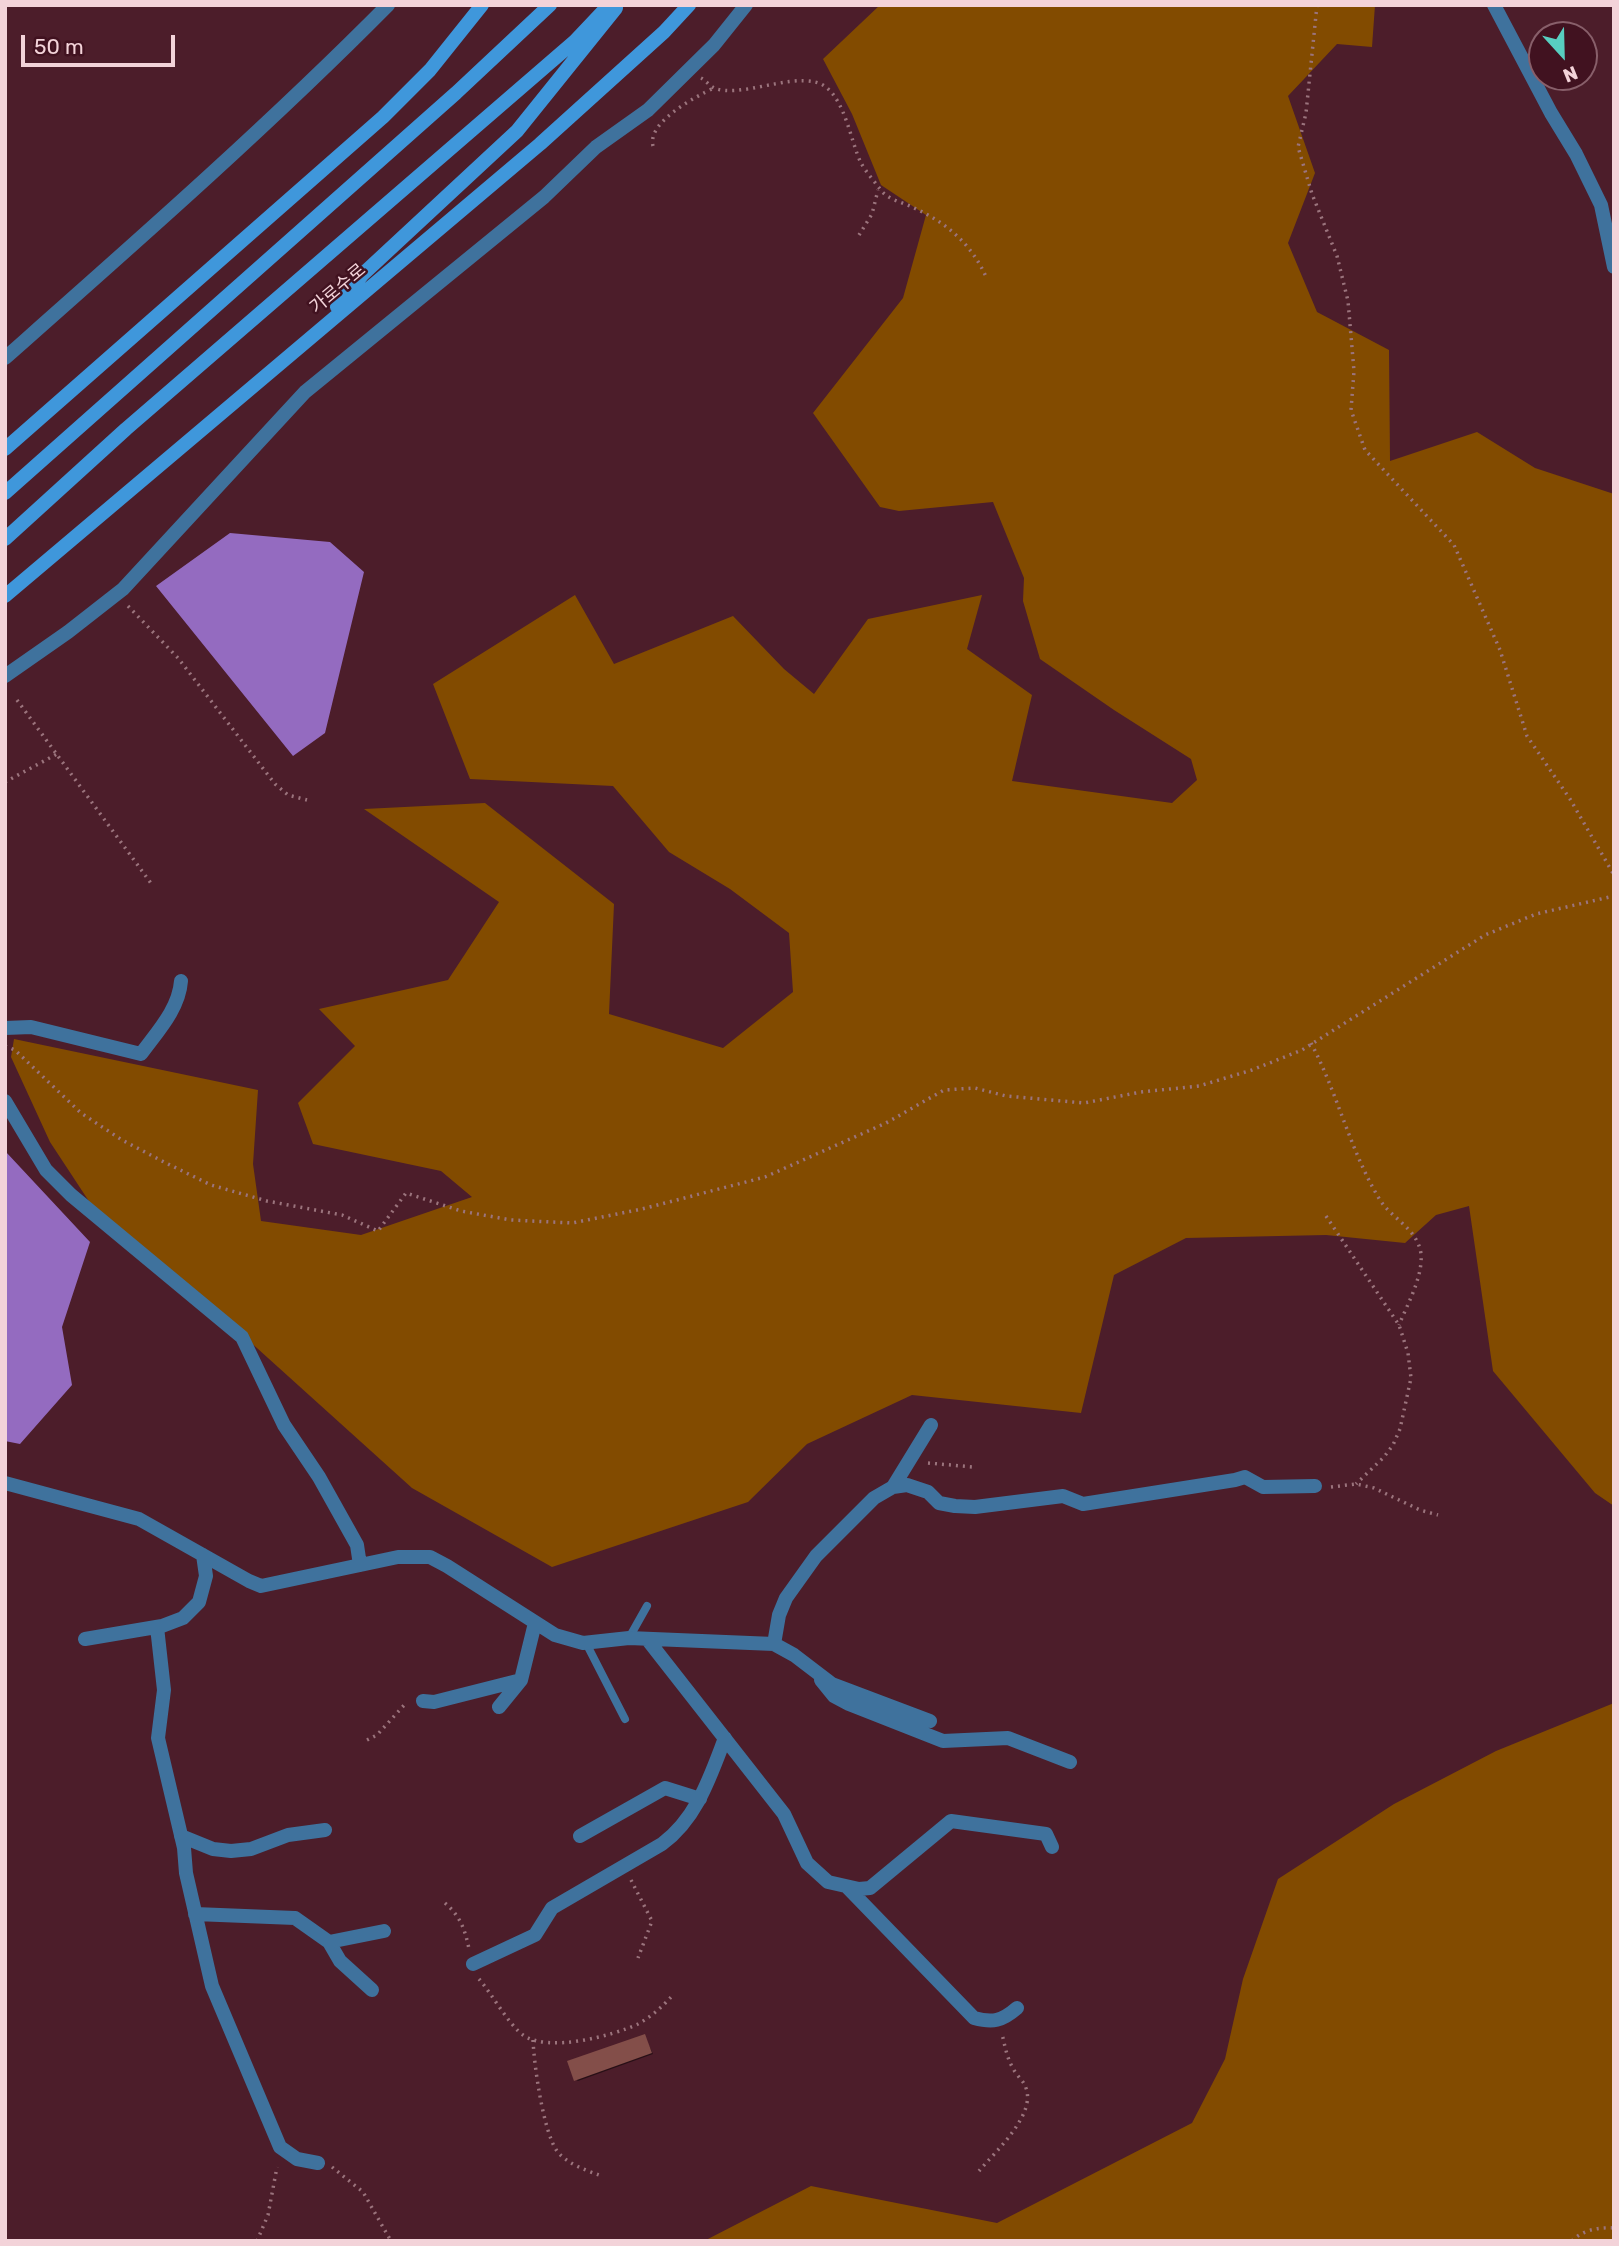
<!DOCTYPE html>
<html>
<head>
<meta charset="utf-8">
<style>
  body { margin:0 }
  #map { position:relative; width:1619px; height:2246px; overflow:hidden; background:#4c1d2a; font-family:Rubik,sans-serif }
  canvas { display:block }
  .frame { position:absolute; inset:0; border:7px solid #f3d3d9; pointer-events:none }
  .north { position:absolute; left:1528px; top:21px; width:70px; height:70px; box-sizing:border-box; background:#411220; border:2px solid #885f6a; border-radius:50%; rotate:158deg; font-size:19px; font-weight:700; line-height:28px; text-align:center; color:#f3d3d9 }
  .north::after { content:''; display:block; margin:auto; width:24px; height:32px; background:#58cec0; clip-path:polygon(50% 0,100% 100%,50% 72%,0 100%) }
  .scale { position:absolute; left:21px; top:35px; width:154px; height:32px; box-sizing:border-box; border:4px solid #f3d3d9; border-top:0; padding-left:9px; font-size:21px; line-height:24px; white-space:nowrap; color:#f3d3d9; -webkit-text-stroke:5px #411220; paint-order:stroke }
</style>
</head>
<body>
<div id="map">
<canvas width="1619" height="2246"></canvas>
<div class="frame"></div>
<div class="north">N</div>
<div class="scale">50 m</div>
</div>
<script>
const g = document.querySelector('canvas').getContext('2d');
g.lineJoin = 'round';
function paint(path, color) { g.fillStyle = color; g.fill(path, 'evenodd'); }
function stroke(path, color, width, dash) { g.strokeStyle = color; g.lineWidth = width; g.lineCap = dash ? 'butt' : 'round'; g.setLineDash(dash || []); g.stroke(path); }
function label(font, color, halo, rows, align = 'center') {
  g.font = font + ' Rubik,"Noto Sans KR",sans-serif'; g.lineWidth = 5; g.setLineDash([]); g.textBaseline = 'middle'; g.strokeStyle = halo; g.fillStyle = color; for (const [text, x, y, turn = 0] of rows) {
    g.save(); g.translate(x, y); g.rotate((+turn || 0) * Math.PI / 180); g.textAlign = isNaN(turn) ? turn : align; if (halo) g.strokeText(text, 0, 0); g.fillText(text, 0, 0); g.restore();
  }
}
paint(new Path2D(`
  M880,5H1375L1372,47L1337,44L1288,96L1315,173L1288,243L1317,312L1389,350L1390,461L1477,432L1535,468L1614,494V1506L1595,1493L1493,1371L1469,1206L1436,1215L1405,1243L1326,1235L1186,1238L1114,1275L1081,1413L912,1395L807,1444L748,1502L552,1567L412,1488L227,1321L98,1215L50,1142L11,1057L14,1039L258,1090L253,1164L261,1221L361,1235L472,1197L441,1171L313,1144L298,1103L355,1046L319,1009L448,980L499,902L364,809L485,803L614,904L609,1014L723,1048L793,992L789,933L730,889L669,852L613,786L470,779L433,684L575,595L614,664L733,616L784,669L814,694L868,619L982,595L967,649L1032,695L1012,781L1172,803L1197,780L1191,759L1114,710L1040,659L1023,601L1024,578L993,502L899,511L880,507L813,413L903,298L926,215L881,185L852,114L823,59Z
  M1614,1703V2241H704L811,2186L997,2223L1192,2123L1225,2059L1243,1979L1278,1879L1394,1804L1496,1751Z`), '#824b00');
paint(new Path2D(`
  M230,533L330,542L364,572L325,733L293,756L156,586Z
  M6,1152L90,1242L62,1327L72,1385L20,1444L5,1441Z`), '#946bc0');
paint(new Path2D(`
  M644,2035L653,2054L578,2081L575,2079Z`), '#0007');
paint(new Path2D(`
  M645,2034L652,2053L574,2081L567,2061Z`), '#834e49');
stroke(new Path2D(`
  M1317,5L1306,113L1298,147L1312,194L1337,256L1348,301L1354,371L1351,410L1365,450L1454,545L1500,650L1527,736L1570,799L1614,875
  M701,78C705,80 710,86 714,88C739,98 787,75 815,82C844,88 850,141 861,163C866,172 874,181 880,189C887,199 901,202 912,207C946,222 972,244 987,279
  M653,146C647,122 695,97 714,88
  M859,235L872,214L878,190
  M128,606L178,658L275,784L288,795L307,800
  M17,700L153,886
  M5,782L57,754
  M1311,1043C1338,1094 1350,1151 1380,1200C1392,1219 1418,1229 1421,1254C1423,1277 1407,1305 1399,1325
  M5,1046L15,1050L81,1113L122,1140L164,1162L211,1185L267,1201L342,1215L378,1231L406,1193L461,1211L511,1220L572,1223L642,1209L765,1177L886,1123L944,1090L975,1088L1006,1096L1084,1103L1141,1092L1199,1086L1252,1070L1302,1050L1485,935L1536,914L1614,896
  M1326,1216L1399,1325L1408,1353L1411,1378L1400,1429L1393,1445L1384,1457L1356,1484
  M928,1463L973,1467
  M1331,1487L1356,1484L1374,1488L1420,1510L1438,1515
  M367,1740L377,1735L407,1702
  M631,1880L652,1921L638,1958
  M445,1903C460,1916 465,1929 469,1949
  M479,1979C492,1994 509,2025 523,2035C548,2053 612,2036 638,2024C651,2017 663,2006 672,1996
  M533,2040C534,2064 543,2131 557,2151C566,2163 585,2170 599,2175
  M332,2167L363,2192L391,2241
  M979,2171C995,2152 1036,2115 1026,2088C1024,2081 1017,2076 1014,2070C1007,2059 1005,2046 1002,2034
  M257,2241L268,2215L277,2167
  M1572,2241C1582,2230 1599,2227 1614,2228`), '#9b747d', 3.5, [2, 5]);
stroke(new Path2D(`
  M629,1638L647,1606
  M586,1643L625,1719`), '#3f729d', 8);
stroke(new Path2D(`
  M1494,5L1551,113L1576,154L1601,205L1614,267
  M5,358C135,243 266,128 388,5
  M5,676L68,632L123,589L305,392L544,197L596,147L648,110L714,45L746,5
  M5,1028L31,1027L141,1054C157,1032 179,1009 181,981
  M5,1101L46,1170L71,1195L242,1337L284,1425L319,1477L357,1545L360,1565
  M5,1483L139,1519L249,1581L261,1586L398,1557H430L447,1566L555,1635L583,1643L629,1638L774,1644L794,1655L832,1684L930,1721
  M893,1487L931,1425
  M157,1627L164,1690L158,1738L184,1848L186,1873L212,1986L280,2147L297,2159L318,2163
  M85,1639L162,1626L183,1618L199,1602L206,1576L203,1555
  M647,1639L784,1814L807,1863L828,1882L859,1889L870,1888L951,1821L1046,1834L1052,1847
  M774,1644L779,1615L786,1598L816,1556L874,1498L893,1487L907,1485L928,1492L939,1503L955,1506L975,1507L1063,1496L1083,1504L1235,1480L1245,1477L1263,1487L1315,1486
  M821,1680L834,1696L849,1704L943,1741L1008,1738L1070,1762
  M423,1701L434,1702L521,1680
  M499,1707L521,1680L535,1623
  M181,1836L213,1849L231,1851L251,1849L288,1835L325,1830
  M580,1836L665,1788L700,1799
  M847,1887L974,2018C993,2023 1002,2021 1017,2008
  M195,1914L295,1918L329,1942L384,1931
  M329,1942L340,1961L372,1990
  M473,1964L535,1935L552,1908L662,1844C697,1818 710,1777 725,1738`), '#3f729d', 14);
stroke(new Path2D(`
  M337,307L363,274L517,131L616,8
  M5,449L383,117L430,70L482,5
  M5,493L456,93L550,5
  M5,539L126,429L575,41L609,5
  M5,596L540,144L664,32L689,5`), '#3f97db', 14);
label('18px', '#f3d3d9', '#411220', [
  ["가로수로",338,289,-40]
]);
</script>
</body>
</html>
